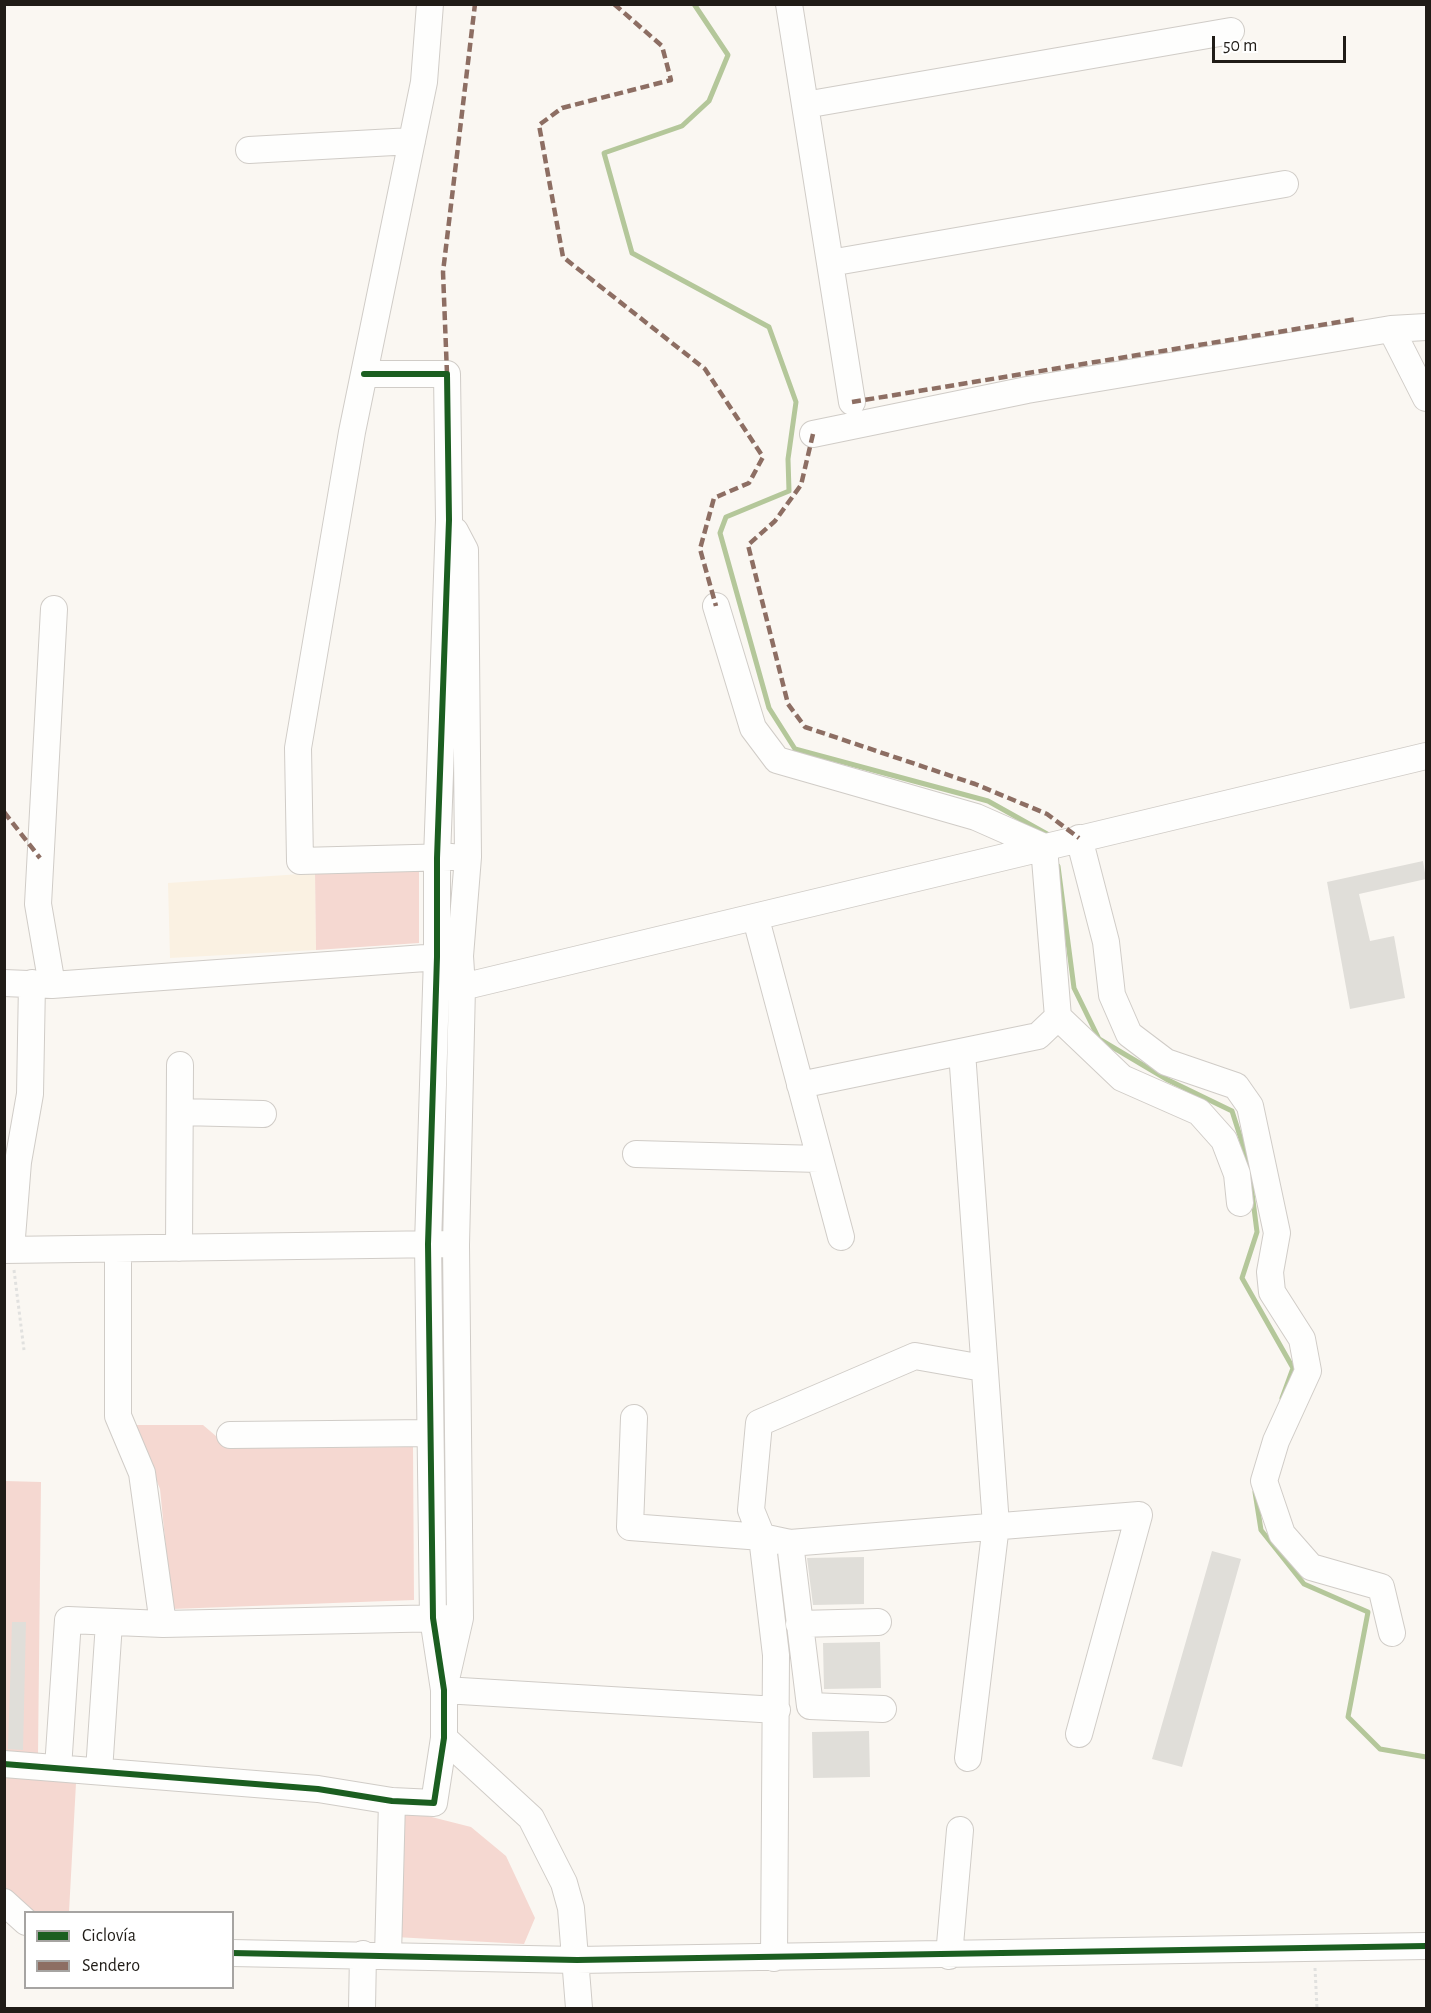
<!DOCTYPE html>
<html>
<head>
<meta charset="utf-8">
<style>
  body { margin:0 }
  #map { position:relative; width:1431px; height:2013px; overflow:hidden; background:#faf7f2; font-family:"Alegreya Sans",sans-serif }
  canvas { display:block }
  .frame { position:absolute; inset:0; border:6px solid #201c17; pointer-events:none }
  .legend { position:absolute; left:24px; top:1911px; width:210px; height:78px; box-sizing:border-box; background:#fff; border:2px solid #a6a4a2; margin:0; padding:8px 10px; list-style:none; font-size:18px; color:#201c17 }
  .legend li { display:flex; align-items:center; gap:12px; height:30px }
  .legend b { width:30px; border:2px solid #a6a4a2 }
  .scale { position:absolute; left:1212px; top:36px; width:134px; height:27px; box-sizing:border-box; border:3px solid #201c17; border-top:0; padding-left:8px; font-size:18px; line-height:21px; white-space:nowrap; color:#201c17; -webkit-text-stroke:4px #fff; paint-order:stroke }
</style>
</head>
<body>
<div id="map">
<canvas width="1431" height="2013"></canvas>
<div class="frame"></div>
<ul class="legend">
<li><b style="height:8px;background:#1b5e20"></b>Ciclovía</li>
<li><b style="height:8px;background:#8d6e63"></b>Sendero</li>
</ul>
<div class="scale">50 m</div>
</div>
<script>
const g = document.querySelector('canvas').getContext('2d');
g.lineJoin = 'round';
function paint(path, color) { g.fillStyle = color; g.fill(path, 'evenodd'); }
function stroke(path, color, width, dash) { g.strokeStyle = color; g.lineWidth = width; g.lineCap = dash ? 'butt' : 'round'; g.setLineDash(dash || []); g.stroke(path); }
paint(new Path2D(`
  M315,873L316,950L170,958L168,883Z`), '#faf1e2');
paint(new Path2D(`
  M419,869V943L316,950L315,873Z
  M134,1425H203L230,1448L413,1447L414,1600L172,1609L160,1489Z
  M5,1481L41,1482L38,1754L5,1753Z
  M4,1777L76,1783L69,1912H30L5,1887Z
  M400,1809L471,1827L506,1856L535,1918L524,1944L395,1937Z`), '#f5d8d1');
stroke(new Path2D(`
  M694,4L728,55L709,101L682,126L604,153L632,253L769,327L796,402L788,459L789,491L726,517L720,533L769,708L795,749L988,801L1047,834L1049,840
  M1058,866L1074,988L1099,1039L1168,1080L1232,1111L1248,1161L1257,1232L1242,1278L1293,1368L1282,1398
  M1255,1492L1261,1530L1304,1584L1368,1612L1348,1717L1380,1749L1426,1757`), '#b4c79a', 5);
paint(new Path2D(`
  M1423,861L1426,879L1359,894L1370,941L1394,936L1405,998L1350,1009L1327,882Z
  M1212,1551L1241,1559L1182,1767L1152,1759Z
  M864,1557V1604L813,1605L807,1558Z
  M12,1622H26L23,1750L8,1749Z
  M880,1642L881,1688L824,1689L823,1643Z
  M869,1731L870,1777L813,1778L812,1732Z`), '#e0ded9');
const minor = new Path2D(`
  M430,4L424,82L352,432L298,748L300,861L452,857
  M789,4L852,402
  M805,105L1231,31
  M249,150L412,141
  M830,263L1285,184
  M1391,329L1426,398
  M813,434L1027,390L1391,329L1426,327
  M716,606L753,728L777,760L976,817L1044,847L1058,1017L1038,1036L800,1085
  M1079,838L1106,942L1112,995L1129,1034L1166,1062L1236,1086L1250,1106L1277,1233L1270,1272L1272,1292L1302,1339L1308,1371L1276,1441L1264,1481L1282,1534L1311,1567L1381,1587L1392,1633
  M756,919L841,1237
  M4,983L52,985L453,956
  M52,985L38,904L54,609
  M445,987H462L1426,756
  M1058,1017L1122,1078L1199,1112L1224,1140L1237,1174L1240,1203
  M962,1052L996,1525L968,1758
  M180,1112L263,1114
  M636,1154L819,1159
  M179,1248L180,1065
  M118,1249V1416L142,1473L163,1624
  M4,1250L444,1244
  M11,1250L18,1162L30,1094L32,983
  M634,1418L630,1527L762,1537L790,1543L1139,1515L1079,1734
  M230,1435L430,1433
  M790,1543L810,1706L883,1709
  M799,1624L878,1622
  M447,1675L460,1618L456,1245L462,987L460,956L468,857L465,550L455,531
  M444,1690L777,1710
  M444,1738L531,1818L564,1883L571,1908L579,2008
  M4,1764L318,1789L392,1801L434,1803L444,1738V1690L433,1618L428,1244L437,957V858L449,520L447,374H364
  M58,1768L68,1620L163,1624L448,1618
  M99,1771L109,1623
  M4,1902L26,1922
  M232,1953L577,1960L1426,1946
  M388,1955L392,1801
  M949,1956L960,1830
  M774,1958L776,1655L762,1537L751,1510L759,1423L915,1356L983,1368
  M362,2008L363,1954`);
stroke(minor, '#d0ccc7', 28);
stroke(new Path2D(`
  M14,1270L24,1350
  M1315,1968L1317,2008`), '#e1e1df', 3, [3, 3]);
stroke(minor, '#fefefd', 26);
stroke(new Path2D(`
  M614,4L662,46L671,80L562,108L539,125L563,257L705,369L763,457L749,483L714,498L700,549L716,606
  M447,374L443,272L475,4
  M852,402L1357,319
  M813,434L801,485L775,521L748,545L788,704L805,727L975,784L1047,814L1079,838
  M4,812L40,858`), '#8d6e63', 4.5, [9, 4.5]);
stroke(new Path2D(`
  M4,1764L318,1789L392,1801L434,1803L444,1738V1690L433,1618L428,1244L437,957V858L449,520L447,374H364
  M232,1953L577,1960L1426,1946`), '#1b5e20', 6);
</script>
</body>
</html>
